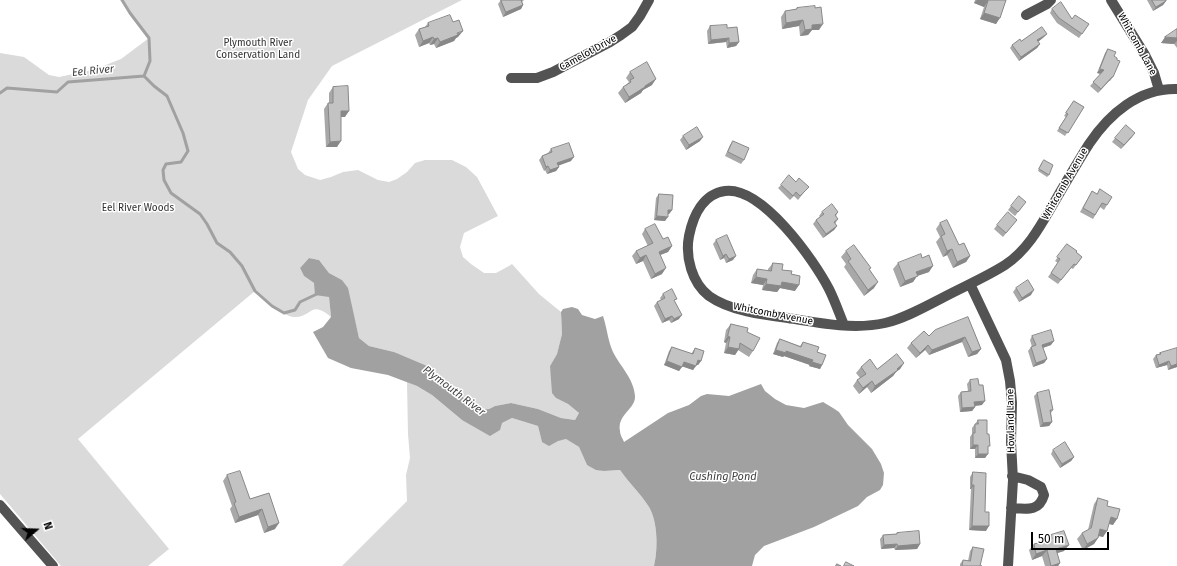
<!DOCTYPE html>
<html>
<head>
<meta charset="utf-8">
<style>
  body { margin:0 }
  #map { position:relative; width:1177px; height:566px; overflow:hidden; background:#fff; font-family:"Fira Sans",sans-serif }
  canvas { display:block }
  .north { position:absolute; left:16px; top:510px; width:40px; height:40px; -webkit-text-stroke:3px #fff; paint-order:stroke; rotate:71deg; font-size:11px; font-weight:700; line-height:16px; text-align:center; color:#000 }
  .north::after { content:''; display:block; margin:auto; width:14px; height:18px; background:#000; clip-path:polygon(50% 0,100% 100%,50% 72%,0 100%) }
  .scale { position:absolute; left:1031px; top:532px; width:78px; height:18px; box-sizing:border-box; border:2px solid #000; border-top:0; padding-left:5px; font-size:12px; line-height:14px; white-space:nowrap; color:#000; -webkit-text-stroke:3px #fff; paint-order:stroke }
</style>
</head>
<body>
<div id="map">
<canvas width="1177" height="566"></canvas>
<div class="north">N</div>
<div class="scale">50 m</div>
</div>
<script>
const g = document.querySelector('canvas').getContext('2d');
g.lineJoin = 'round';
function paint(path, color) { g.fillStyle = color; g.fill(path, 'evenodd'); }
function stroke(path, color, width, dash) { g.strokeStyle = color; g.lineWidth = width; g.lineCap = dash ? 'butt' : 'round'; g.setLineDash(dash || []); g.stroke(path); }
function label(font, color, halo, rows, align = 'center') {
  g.font = font + ' "Fira Sans",sans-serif'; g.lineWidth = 3; g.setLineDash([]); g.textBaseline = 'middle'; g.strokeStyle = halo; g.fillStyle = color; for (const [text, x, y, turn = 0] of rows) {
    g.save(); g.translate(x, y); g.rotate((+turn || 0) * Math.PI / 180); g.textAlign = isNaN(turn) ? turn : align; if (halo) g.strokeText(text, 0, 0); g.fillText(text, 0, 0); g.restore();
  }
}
paint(new Path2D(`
  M122,0H462L332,66L308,100L291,152L298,169L305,175L320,180L331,177L343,172L358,170L378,180L389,182L397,179L407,172L415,163L425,160H452L466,167L477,177L498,216L464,233L460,247L463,257L471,264L484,273H496L509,266L512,264L539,294L561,312L562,334L557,354L550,366L556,398L568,404L579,413L575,420L561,418L538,409L511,403L495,406L489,409L478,410L452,387L394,352L369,346L359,338L354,317L342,280L329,273L319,260L309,258L300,268L304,276L314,283L329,297L331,317C310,299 312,318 294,317C283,316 264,299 255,291L78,439L169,549L148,566H61L0,494V53L24,57L49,75L59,77L93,70L121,59L149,38L130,13Z
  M407,382L417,386L432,395L462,420L502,423L512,418L538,426L542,442L566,439L579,447L587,465L604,471L620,470C629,483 641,494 649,507C658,522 658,550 654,566H342L407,501L406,475L410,458L408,434Z`), '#dadada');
paint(new Path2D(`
  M309,258L319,260L329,273L342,280L348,288L359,338L369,346L394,352L427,366L478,410L489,409L495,406L511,403L538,409L561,418L575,420L579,413L568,404L556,398L552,393L550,366L557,354L562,334L561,312L563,309L572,307L578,309L582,315L595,319L603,316C607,328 608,341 613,352C620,366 634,379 635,396C636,409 617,414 620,431C620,435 623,439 624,442L668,413L689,405L701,396L707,394L729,396L761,384L765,391L775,399L786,405L804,408L823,402L833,408L839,412L848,425L872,449L881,464L884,473L883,485L880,490L867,497L858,506L814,527L764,546L755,555L752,566H654C658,550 658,522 649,507C641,494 629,483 620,470L604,471L596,470L587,465L579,447L566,439L558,441L549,446L542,442L538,426L512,418L502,423L500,430L490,436L462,420L432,395L417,386L388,375L351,368L328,358L313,332L323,327L331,317L329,297L315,295L314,283L304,276L300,268Z`), '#a1a1a1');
stroke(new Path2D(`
  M122,0L130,13L149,38L150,61L144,76L154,86L167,96L183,133L188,151L181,162L166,164L163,170L164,180L171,193L200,214L207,224L217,243L230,252L242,266L255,291L272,306L284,313L295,310L300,302L319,293
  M0,93L7,88L57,92L68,82L144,76`), '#a1a1a1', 3);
stroke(new Path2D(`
  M1111,0L1145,55L1154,73L1159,90
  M1026,15L1047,4L1051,0
  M511,78H537L553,72L610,42L621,35L632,27L640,16L649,0
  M970,284L1006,360L1010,381L1012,403L1011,442L1013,480L1008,566
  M844,325C839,313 835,301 829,289C814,260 762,186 725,191C703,194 693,216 689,236C685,257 692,283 709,296C730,311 763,315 788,318C818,323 855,330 885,323C906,318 926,306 946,296C965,286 986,277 1005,265C1028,250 1041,225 1055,201C1066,182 1077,163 1089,144C1109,114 1139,88 1177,89
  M0,505L53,566
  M1011,508C1027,509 1039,512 1044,495L1041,487L1028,480L1012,476`), '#535353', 10);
paint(new Path2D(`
  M501,0H524L522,2L523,5L521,9L503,17L498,4Z
  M975,0H1006L996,24L980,19L984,7L974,3Z
  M1147,0H1166V1L1163,5L1153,11Z
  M797,8L819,30H812L808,35L800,36L799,26L782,29L781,17L785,11L795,10Z
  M1052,9L1072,19L1089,24L1079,38L1057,23L1050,13Z
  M428,23L458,37L456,38L454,41L436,48L434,44L430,45L429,43L419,47L415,35L419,29L425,27Z
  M710,26L727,28L739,42L736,46L727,48L726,42L708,44L707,31Z
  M1177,29V48L1174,44L1161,43Z
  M1044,37L1038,42L1040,44L1037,48L1019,61L1010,48L1012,45L1021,41Z
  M1108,49L1114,56L1113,77L1110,81H1109L1098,93L1090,86L1101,74L1097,73L1105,53Z
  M630,72L652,85L643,90L641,93L625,103L618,93L623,87L627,84L629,82L626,78Z
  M333,87L345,117H341L337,147H326L324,109L328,103H329V93Z
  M1074,101L1084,107L1065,136L1057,131L1066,117L1064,116Z
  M683,136L700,141L686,150L680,140Z
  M1132,137L1121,149L1112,142L1115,138Z
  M733,141L744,160L741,164L725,156L730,145Z
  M551,149L571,161L558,165L559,167L556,171L547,174L545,170L544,171L539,160L542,156L548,153Z
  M1042,162L1049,175L1047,177L1038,171Z
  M781,185L806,190L798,200L794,196L790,200L778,188Z
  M1100,189L1107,205L1104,210L1100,207L1093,219L1080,212L1092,191L1097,194Z
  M659,194L672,210L669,214H668L665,221L654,220L656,198Z
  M1011,206H1023L1015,216L1008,210Z
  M822,212H838L836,216L838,219L835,224L837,226L834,230L823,238L813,224L816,220L820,217L819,216Z
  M1017,220L1003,237L994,229L997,225Z
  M940,223L959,245L970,256L966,262L953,268L947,255L943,257L936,242L940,237L936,229Z
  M645,229L663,239L672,246L668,252L660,255L662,274L651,279L643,261L636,264L632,256L636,251L648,246L642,234Z
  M716,240L733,260L726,263L724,258L720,260L713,244Z
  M1067,244L1082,257L1073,269L1071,268L1058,284L1048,277L1058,263L1055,261Z
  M846,251L874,288L864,296L844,267L846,264L841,257Z
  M773,263L782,270L791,274L795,291L780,288L777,292L762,290L763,285L751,283L753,275L757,269L768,271V269Z
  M898,263L929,272L917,276L913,282L900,287L893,269Z
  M1016,288L1031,295L1019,302L1013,292Z
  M663,294L675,302L679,319L671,323L669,320L662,323L654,306L657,302L661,300L660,298Z
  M968,317L981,349L977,354L968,357L962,342L929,355L925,350L916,358L907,348L911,343L929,336Z
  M731,324L747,332L753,351L749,357L738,350L735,355L724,353L726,343L724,342L726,330Z
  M1032,336L1051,345L1043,348L1047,359L1044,363L1033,367L1028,351L1031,347H1032L1030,340Z
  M780,339L800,346L803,342L817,352L822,365L820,369L809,366L810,365L784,356L783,357L773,354L777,343Z
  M672,347L691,354L695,348L701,361L698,365H696L693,370L682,366L679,371L664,365L669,351Z
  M1160,353L1177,367L1168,370L1167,365L1156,368L1153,359L1156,355L1159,354Z
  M904,363L900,369L896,372L893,376L871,393L867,387L859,394L853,386L857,380L860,378L856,373L861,367L877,369Z
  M970,380L982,405L975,406V407L972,411L960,412L958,396L961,392L968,391L967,384Z
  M1037,393L1053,410L1051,413L1052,422L1049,426L1040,427L1034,396Z
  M978,420L988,449L985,458H975V449H970V437L972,434V428Z
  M1053,450L1074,457L1071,461L1060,468L1051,454Z
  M973,472L985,512L986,531L969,530L971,489H970V477Z
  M227,475L250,499L269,493L275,529L264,533L258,515L235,523L230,509L232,506L223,481Z
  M1098,498L1107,506L1113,525L1109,524L1103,537L1098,536V538L1094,544L1083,550L1077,539L1082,533L1088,530L1094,504Z
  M897,533L920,544L917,549L895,550L894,548L881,549L880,539L883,535L896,534Z
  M1051,535L1064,551L1057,553L1060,563L1058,566H1045L1042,556L1032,560L1029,550L1034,544L1047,540Z
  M973,547L980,566H982H960V564L963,560L968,561L970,551Z`), '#a8a8a8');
paint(new Path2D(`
  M977,0H985L988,1L984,7L974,3Z
  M1166,1L1163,5L1153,11L1156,7Z
  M523,5L521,9L503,17L506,12Z
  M984,13L1000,18L996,24L980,19Z
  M803,20L799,26L782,29L786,23Z
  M823,24L819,30H812L808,35L800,36L805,30L812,25Z
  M463,31L458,37L456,38L454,41L436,48L440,42Z
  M1047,34L1044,37L1035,44L1037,40Z
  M433,37L429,43L419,47L423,41Z
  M1165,37L1177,38V41L1174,44L1161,43Z
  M438,38L434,44L430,45L434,39Z
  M729,38L726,42L708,44L711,40Z
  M739,42L736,46L727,48L729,43Z
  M1040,44L1037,48L1019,61L1021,57Z
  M1100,69L1104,70L1101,74L1097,73Z
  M1112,77L1109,81L1098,93L1101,89Z
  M656,79L652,85L643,90L641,93L625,103L629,97L645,86Z
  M341,111H349L345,117H337Z
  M1135,133L1132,137L1121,149L1124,145Z
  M703,137L700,141L686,150L689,145Z
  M341,141L337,147H326L330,142Z
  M574,157L571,161L555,167L557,163Z
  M548,166L545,170L544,171L546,167Z
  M559,167L556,171L547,174L550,170Z
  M668,210H672L669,214H665Z
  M657,216L668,217L665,221L654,220Z
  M837,226L834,230L823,238L826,234Z
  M672,246L668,252L655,257L659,252Z
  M952,249L947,255L943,257L947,251Z
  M726,254L724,258L720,260L723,256Z
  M646,255L643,261L636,264L640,258Z
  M736,256L733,260L726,263L729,259Z
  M970,256L966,262L953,268L957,262Z
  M933,266L929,272L917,276L913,282L900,287L905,281L916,272Z
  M666,268L662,274L651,279L655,274Z
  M756,277L767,279L763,285L751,283Z
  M782,282L799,285L795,291L780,288L777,292L762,290L766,284Z
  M878,282L874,288L864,296L868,290Z
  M1034,290L1031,295L1019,302L1022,298Z
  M682,315L679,319L671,323L674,319Z
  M672,316L669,320L662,323L665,319Z
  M728,336L730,337L726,343L724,342Z
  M965,337L962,342L929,355L932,350Z
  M1054,341L1051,345L1039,349L1042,345Z
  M928,345L925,350L916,358L920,353Z
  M728,347L739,349L735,355L724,353Z
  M981,349L977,354L968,357L972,352Z
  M776,350L786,351L813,360L810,365L784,356L783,357L773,354Z
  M1047,359L1044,363L1033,367L1036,363Z
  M698,360L701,361L698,365L695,364Z
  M667,361L682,367L679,371L664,365Z
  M1169,361L1167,365L1156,368L1159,365Z
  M684,362L696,366L693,370L681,366Z
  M812,362L822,365L820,369L809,366Z
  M904,363L900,369L896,372L893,376L871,393L875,386Z
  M1177,364V367L1168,370L1171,366Z
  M872,381L867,387L859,394L863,388Z
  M985,401L982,405L972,406L974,402Z
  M975,407L972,411L960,412L962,408Z
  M1052,422L1049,426L1040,427L1043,423Z
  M973,445H978L975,449H970Z
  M978,454H988L985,458H975Z
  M1074,457L1071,461L1060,468L1062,464Z
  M972,485H974L971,489H970Z
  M262,509L258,515L235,523L239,517Z
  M1111,517L1117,519L1113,525L1107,523Z
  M279,523L275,529L264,533L268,527Z
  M972,526H989L986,531L969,530Z
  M1100,529L1107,531L1103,537L1096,535Z
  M1098,538L1094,544L1083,550L1087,544Z
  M897,544L894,548L881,549L884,545Z
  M920,544L917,549L895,550L898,546Z
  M1069,545L1064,551L1051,555L1056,549Z
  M1047,550L1042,556L1032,560L1036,554Z
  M1060,563L1058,566H1051Z`), '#888');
const building = new Path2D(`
  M501,0H522H521L523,5L506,12Z
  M985,0H1006L1000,18L984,13L988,1Z
  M1152,0H1166V1L1156,7Z
  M1061,2L1072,19L1075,15L1089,24L1082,34L1059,18L1052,9Z
  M815,6V8L821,7L823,24L812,25V29L805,30L803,20L786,23L785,11L797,9V8Z
  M450,15L453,22L459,20L463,31L457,33L458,35L440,42L438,38L434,39L433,37L423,41L419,29L429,26L428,23Z
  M727,25V28L737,27L739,42L729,43V38L711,40L710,26Z
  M1042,27L1047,34L1037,40L1040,44L1021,57L1012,45L1020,39L1021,41Z
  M1177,29V38L1165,37Z
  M1108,49L1116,52L1114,56L1117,58V60L1120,61L1113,77H1112L1101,89L1093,82L1104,70L1100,69Z
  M647,62L656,79L645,86V87L629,97L623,87L631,82L630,80L634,78L630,72Z
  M348,86L349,111H341V141L330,142L328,103H333V87Z
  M1074,101L1084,107L1068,133L1059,128L1068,114L1066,113Z
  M1126,125L1135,133L1124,145L1115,138Z
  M697,127L703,137L689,145L683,136Z
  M733,141L749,148L744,160L728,152Z
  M569,143L574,157L557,163L559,167L550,170L548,166L546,167L542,156L552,152L551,149Z
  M1044,160L1053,165L1049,175L1039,169Z
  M789,175L796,182L799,178L809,187L800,196L796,192L793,196L781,185Z
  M1100,189L1112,197L1107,205L1102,203L1095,215L1083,208L1092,191L1097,194Z
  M659,194L673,195L672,210H668V217L657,216Z
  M1019,196L1026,202L1018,212L1011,206Z
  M832,204L838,212L835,215L838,219L834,222L837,226L826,234L816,220L824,214L822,212Z
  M1008,212L1017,220L1006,233L997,225Z
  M947,220L959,245L964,243L970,256L957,262L952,249L947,251L941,236L945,234L940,223Z
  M655,224L663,239L668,237L672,246L659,252L666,268L655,274L646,255L640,258L636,251L653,243L645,229Z
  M727,235L736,256L729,259L726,254L723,256L716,240Z
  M1067,244L1077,251L1076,252L1082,257L1076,265L1074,264L1061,280L1051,273L1060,259L1057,257Z
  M854,245L871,268L869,269L878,282L868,290L848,261L851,259L846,251Z
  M921,254L922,258L929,255L933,266L916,272L918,276L905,281L898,263Z
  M773,263L783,264L782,270L792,271L791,274L800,276L799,285L782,282L781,286L766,284L767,279L756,277L757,269L771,271Z
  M1028,280L1034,290L1022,298L1016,288Z
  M672,289L677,299L674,300L682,315L674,319L672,316L665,319L657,302L665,298L663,294Z
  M968,317L981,349L972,352L965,337L932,350L928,345L920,353L911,343L924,331L929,336L935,330Z
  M731,324L748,328L747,332L760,338L753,351L740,343L739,349L728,347L730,337L728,336Z
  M1051,330L1054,341L1042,345L1047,359L1036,363L1031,347L1036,345L1032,336Z
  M780,339L801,347L803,342L819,347L817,352L826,355L822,365L812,362L813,360L786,351V353L776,350Z
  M672,347L693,354L695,348L704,351L701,361L698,360L696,366L684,362L682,367L667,361Z
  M1177,348V364L1171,366L1169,361L1159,365L1156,355L1161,354L1160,353Z
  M897,354L904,363L897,369L898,370L875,386L872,381L863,388L857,380L866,374L861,367L870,359L877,369Z
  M978,379L979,385H983L985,401L974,402L975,407L962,408L961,392L971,391L970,380Z
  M1049,390L1053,410H1050L1052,422L1043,423L1037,393Z
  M978,420H987V434H989L990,446H988V454H978V445H973V433H975V424H978Z
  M1065,442L1074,457L1062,464L1053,450Z
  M240,471L250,499L269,493L279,523L268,527L262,509L239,517L234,503L236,502L227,475Z
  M973,472L986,473L985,512H989V526H972L974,485H972Z
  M1098,498L1108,501L1107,506L1120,509L1117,519L1111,517L1107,531L1100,529L1098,538L1087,544L1082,533L1091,528Z
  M919,531L920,544L898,546L897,544L884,545L883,535L897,534V533Z
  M1064,531L1069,545L1056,549L1060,563L1051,566L1047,550L1036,554L1034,544L1052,539L1051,535Z
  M973,547L984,549L980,566H982H962L963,560L970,561Z
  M846,562L854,566H844Z
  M837,564L841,566H836Z`);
paint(building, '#c3c3c3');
stroke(building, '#888', 1);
label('10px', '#313131', '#fff', [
  ["Plymouth River",258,43],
  ["Conservation Land",258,55],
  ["Eel River Woods",138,208]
]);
label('10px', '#000', '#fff', [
  ["Whitcomb Lane",1137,44,61],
  ["Camelot Drive",588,53,-29],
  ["Whitcomb Avenue",1065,184,-60],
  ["Whitcomb Avenue",773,314,11],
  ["Howland Lane",1011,421,-91]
]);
label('italic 11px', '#424242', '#fff', [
  ["Eel River",93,71,-5],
  ["Plymouth River",454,391,37],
  ["Cushing Pond",723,477]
]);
</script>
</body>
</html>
